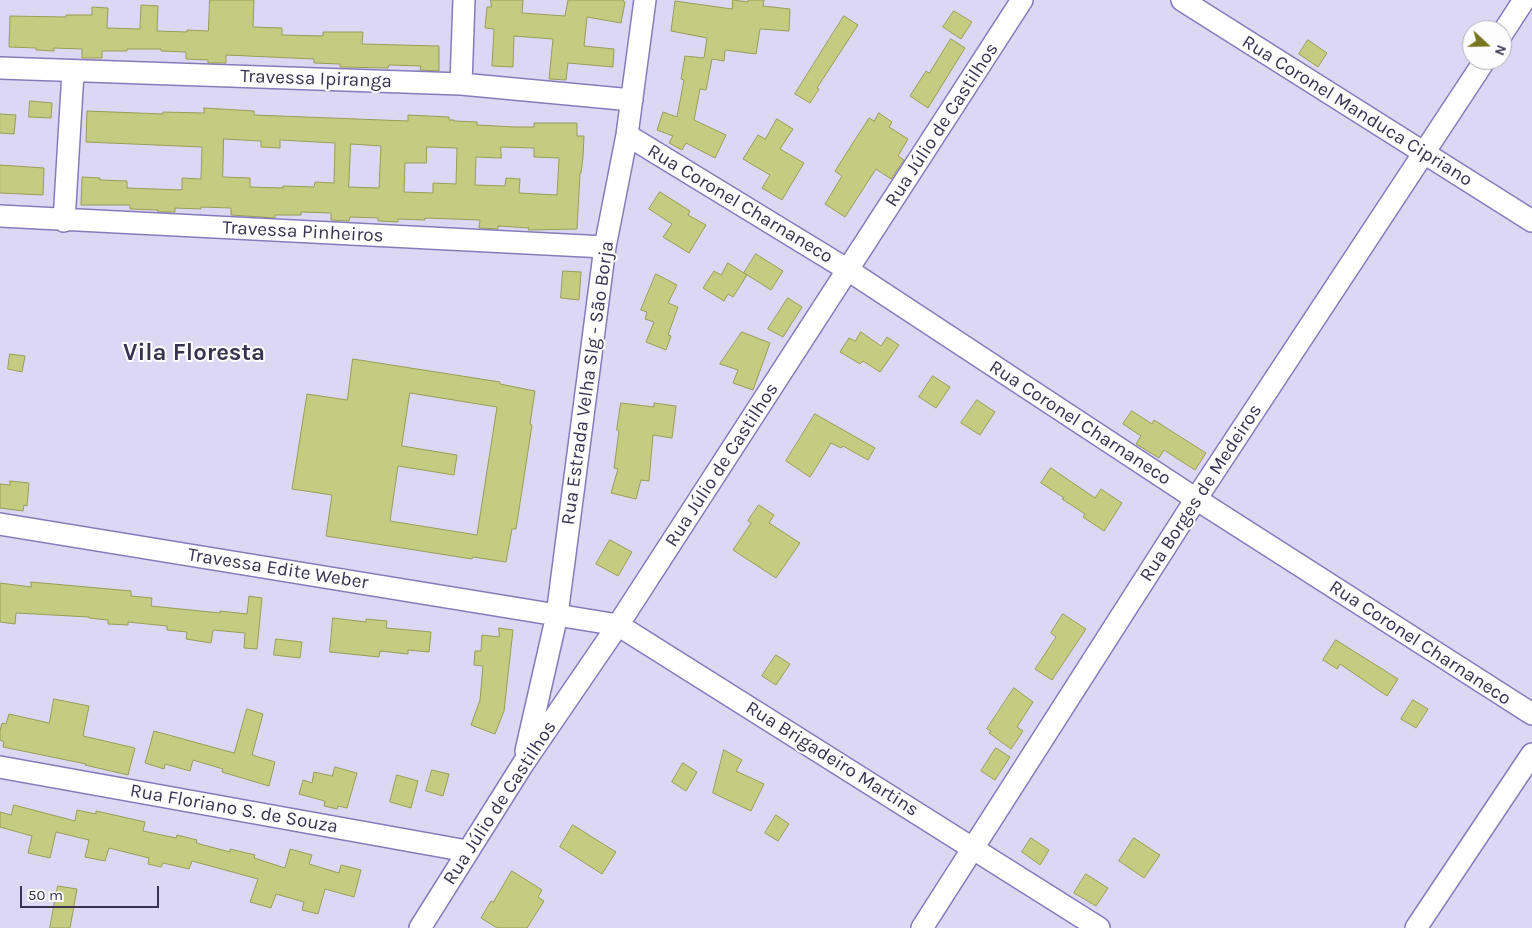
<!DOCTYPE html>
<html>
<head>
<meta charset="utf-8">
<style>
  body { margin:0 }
  #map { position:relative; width:1532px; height:928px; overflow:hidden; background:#dcd8f4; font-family:Karla,sans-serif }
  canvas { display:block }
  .north { position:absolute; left:1462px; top:20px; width:50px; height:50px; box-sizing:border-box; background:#fdfdfd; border:1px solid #aeadb7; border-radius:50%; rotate:111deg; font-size:14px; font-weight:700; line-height:20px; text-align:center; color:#38344f }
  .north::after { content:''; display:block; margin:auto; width:18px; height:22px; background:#757820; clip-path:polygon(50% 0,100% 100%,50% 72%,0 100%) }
  .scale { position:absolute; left:20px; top:886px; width:139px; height:22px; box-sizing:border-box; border:2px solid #38344f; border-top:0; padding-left:6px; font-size:15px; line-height:18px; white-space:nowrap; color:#38344f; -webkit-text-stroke:4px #fdfdfd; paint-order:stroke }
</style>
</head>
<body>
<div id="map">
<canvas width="1532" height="928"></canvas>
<div class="north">N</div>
<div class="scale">50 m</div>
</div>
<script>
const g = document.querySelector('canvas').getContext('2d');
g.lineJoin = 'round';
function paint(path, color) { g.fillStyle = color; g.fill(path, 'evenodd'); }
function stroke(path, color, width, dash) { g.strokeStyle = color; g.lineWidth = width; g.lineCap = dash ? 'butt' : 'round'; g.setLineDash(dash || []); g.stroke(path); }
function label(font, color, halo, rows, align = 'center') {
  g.font = font + ' Karla,sans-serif'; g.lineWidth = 4; g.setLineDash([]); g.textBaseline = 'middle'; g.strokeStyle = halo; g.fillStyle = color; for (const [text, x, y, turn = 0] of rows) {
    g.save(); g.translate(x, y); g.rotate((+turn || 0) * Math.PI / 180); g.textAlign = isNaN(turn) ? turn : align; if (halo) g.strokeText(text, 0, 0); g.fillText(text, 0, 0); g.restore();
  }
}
const building = new Path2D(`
  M210,0H254L253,27L282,28V35L323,36V32H363L362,44L439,46V71L420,70L421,66L389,65L388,68L340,67V64L314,63V59L226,55V63H208V60L186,59V52L161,51V49H127V51H102V58H82V49L54,48V51L36,50V48L9,47L10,16L66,17V15H92V7L108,8L107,28L140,29L141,5L158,6L157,31L187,32V30L208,31Z
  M491,0H523L522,13L565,16L568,0H623V1L625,2L621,23L587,17L584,46L614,49L613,67L568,63L566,80L549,79L553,39L514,36L513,67L492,66L494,29L485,28L487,7H491Z
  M733,0L748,2V0H764L763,6L790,9L789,31L760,29L756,54L725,50L724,61L712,59L706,90L700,89L694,120L726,135L715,158L686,143L682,150L669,143L673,136L657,130L663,112L677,117L684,80L681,79L685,56L704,58L707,38L671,31L675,1L732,9Z
  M954,11L972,22L961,39L943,27Z
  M844,16L858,25L817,88L819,89L810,103L795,94Z
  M951,39L965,48L928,108L910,96L926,71L929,73Z
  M1308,40L1327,53L1318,67L1299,54Z
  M30,101L52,103L51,118L29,117Z
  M204,108L254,111V115L408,121V115L449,117V120H454V121L477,122V125L516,127H534V123H577V136H584L583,157L581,173H580L577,229L528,230L529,228L498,226V229L479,228L480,220L425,218V220L398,219V222L378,221V218L350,217L349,221L331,220V213L301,212V215H275V218L231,215V208L201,207V209L175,208V212H158V210L130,209V205H81L82,177L100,178V180L127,181V188L182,190V178L201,179L202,147L86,142L87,111L163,114V112L204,113ZM224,139L261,141V147L280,148V140L335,143L334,183L315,182L314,187L283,186V188L250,187V178L223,177ZM351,144L381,146L379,188L349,187ZM427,147L457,148L456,184L433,183V193L404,192L405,163H426ZM501,147L534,148V157L559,158L557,195L519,193L520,179L506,178L505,186L475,185L476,157L501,158Z
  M879,113L892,122L889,127L908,139L898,156L904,160L891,179L876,169L845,217L825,204L842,176L835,171L869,118L874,121Z
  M0,114L16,115L14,134L0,133Z
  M777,119L793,129L780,149L804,163L782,200L762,188L770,175L743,159L758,135L765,139Z
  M0,165L44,168L43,195L0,193Z
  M660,192L690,211L688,215L706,225L689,253L663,237L672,224L649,209Z
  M756,254L783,271L771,290L744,273Z
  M728,263L747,275L733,297L728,294L724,301L703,288L714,271L721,275Z
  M563,271L581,272L579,300L561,298Z
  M656,274L677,285L668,303L678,307L668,335L671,336L666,350L646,342L654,322L645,319L647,312L641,310Z
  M788,298L802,307L783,337L768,329Z
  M742,332L770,343L753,390L733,383L738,370L720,364Z
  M861,332L881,346L887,337L899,345L880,372L863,361L860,364L840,352L849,338L855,341Z
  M10,354L25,356L22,372L8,369Z
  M353,359L500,382V384L535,391L530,424L532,425L516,529H512L506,562L473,557L472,559L326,536L332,495L292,489L307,394L347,400ZM410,393L497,407L477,535L390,521L398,466L454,475L457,455L402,446Z
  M933,376L950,387L936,408L919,397Z
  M977,400L995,412L980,435L961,423Z
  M621,403L654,407V403L676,406L672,438L653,435L649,481L641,480L636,499L611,493L618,469L614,468L619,431L617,430Z
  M1132,411L1152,424L1154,420L1206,453L1195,470L1164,450L1159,458L1136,444L1141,436L1123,424Z
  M815,414L875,448L868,460L843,446L841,448L831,443L810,477L786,461Z
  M1051,468L1095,498L1101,489L1122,503L1104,531L1083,517L1085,514L1062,499L1064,498L1041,483Z
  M10,481L29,483L27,506L24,505L23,511L0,508V484L10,485Z
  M759,505L774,515L769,523L800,543L776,578L733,550L751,523L748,521Z
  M610,540L632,552L618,576L596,564Z
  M31,582L131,591V596L152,598L151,606L220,613V611L247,614L249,596L262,598L257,649L244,648L245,633L213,630L211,643L186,639L187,632L167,630V626L128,622V625L108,624V620L89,618V617L16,613L15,624L0,622V583L31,587Z
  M1063,614L1086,629L1052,680L1035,669L1056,637L1051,633Z
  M333,618L366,622V619L387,621L386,628L431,632L429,652L408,650V654L380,651L379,657L330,652Z
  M499,628L513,630L504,711L495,734L471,725L480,700L483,666L474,665L475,651H481L482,635L499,637Z
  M276,639L302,642L300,658L274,655Z
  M1336,640L1398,679L1387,696L1340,664L1337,669L1323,660Z
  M776,655L790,664L776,685L762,676Z
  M1014,688L1033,702L1017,727L1023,731L1011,749L989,733L991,731L987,729Z
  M54,699L89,706L83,736L135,748L128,775L85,765L86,764L3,747L4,742L0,740V731L2,723L6,724L9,714L49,723Z
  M1413,700L1428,709L1416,728L1401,719Z
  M247,709L263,714L252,755L275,762L269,786L222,772L223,769L193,760L190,771L165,764L164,769L145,763L154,731L234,753Z
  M996,748L1010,757L995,780L981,771Z
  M724,750L742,760L736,771L764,784L751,811L713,793Z
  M683,763L697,772L686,791L672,782Z
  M335,767L357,773L347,808L338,806L337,809L324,806L325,801L299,794L303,780L312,783L314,772L332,776Z
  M432,770L449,774L443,796L426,791Z
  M397,775L418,781L411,808L390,802Z
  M14,805L75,821L77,810L96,814V811L123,817L145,822L143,831L176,838L177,835L197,840L196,843L230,852V849L255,855L254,858L285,868L290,849L312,855L309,864L339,873L341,865L361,870L354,897L325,889L318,914L302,910L304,902L276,894L271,908L250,902L258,879L192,861L189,869L163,863L161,867L148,864L149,858L109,848L105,861L85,857L89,840L56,832L50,858L28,853L32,836L0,827V812L11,815Z
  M776,815L789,824L778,841L765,833Z
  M573,825L616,852L602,874L560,847Z
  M1031,838L1049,850L1040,865L1022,852Z
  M1134,838L1160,855L1144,878L1119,861Z
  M512,871L542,890L538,897L544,901L527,928H497L481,918L491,901L493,902Z
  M1086,874L1108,888L1096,906L1074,893Z
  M58,886L77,889L70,928H50Z`);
paint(building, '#c6cb82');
stroke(building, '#989d55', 1);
const street = new Path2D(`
  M1182,0L1532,221
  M1502,34L1524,0
  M0,68L461,84L632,100
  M461,84L464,0
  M627,135L848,270L1196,499L1532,714
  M0,216L605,247
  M64,221L73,72
  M0,524L618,625L1099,928
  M526,751L557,615L605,247L627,135L645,0
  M0,767L467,851
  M420,928L523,764L618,625L1022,0
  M922,928L1196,499L1485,60
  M1416,928L1532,754`);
stroke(street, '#867bba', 24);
stroke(street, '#fff', 21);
label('19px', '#38344f', '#fdfdfd', [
  ["Travessa Ipiranga",316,79,2],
  ["Rua Coronel Manduca Cipriano",1357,111,32],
  ["Rua Júlio de Castilhos",942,125,-57],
  ["Rua Coronel Charnaneco",740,204,31],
  ["Travessa Pinheiros",303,232,3],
  ["Rua Estrada Velha Slg - São Borja",588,383,-82],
  ["Rua Coronel Charnaneco",1080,423,33],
  ["Rua Júlio de Castilhos",722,465,-57],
  ["Rua Borges de Medeiros",1201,493,-57],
  ["Travessa Edite Weber",278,569,9],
  ["Rua Coronel Charnaneco",1420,643,33],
  ["Rua Brigadeiro Martins",832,759,32],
  ["Rua Júlio de Castilhos",500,803,-57],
  ["Rua Floriano S. de Souza",234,809,10]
]);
label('bold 24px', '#38344f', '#fdfdfd', [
  ["Vila Floresta",194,353]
]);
</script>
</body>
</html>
